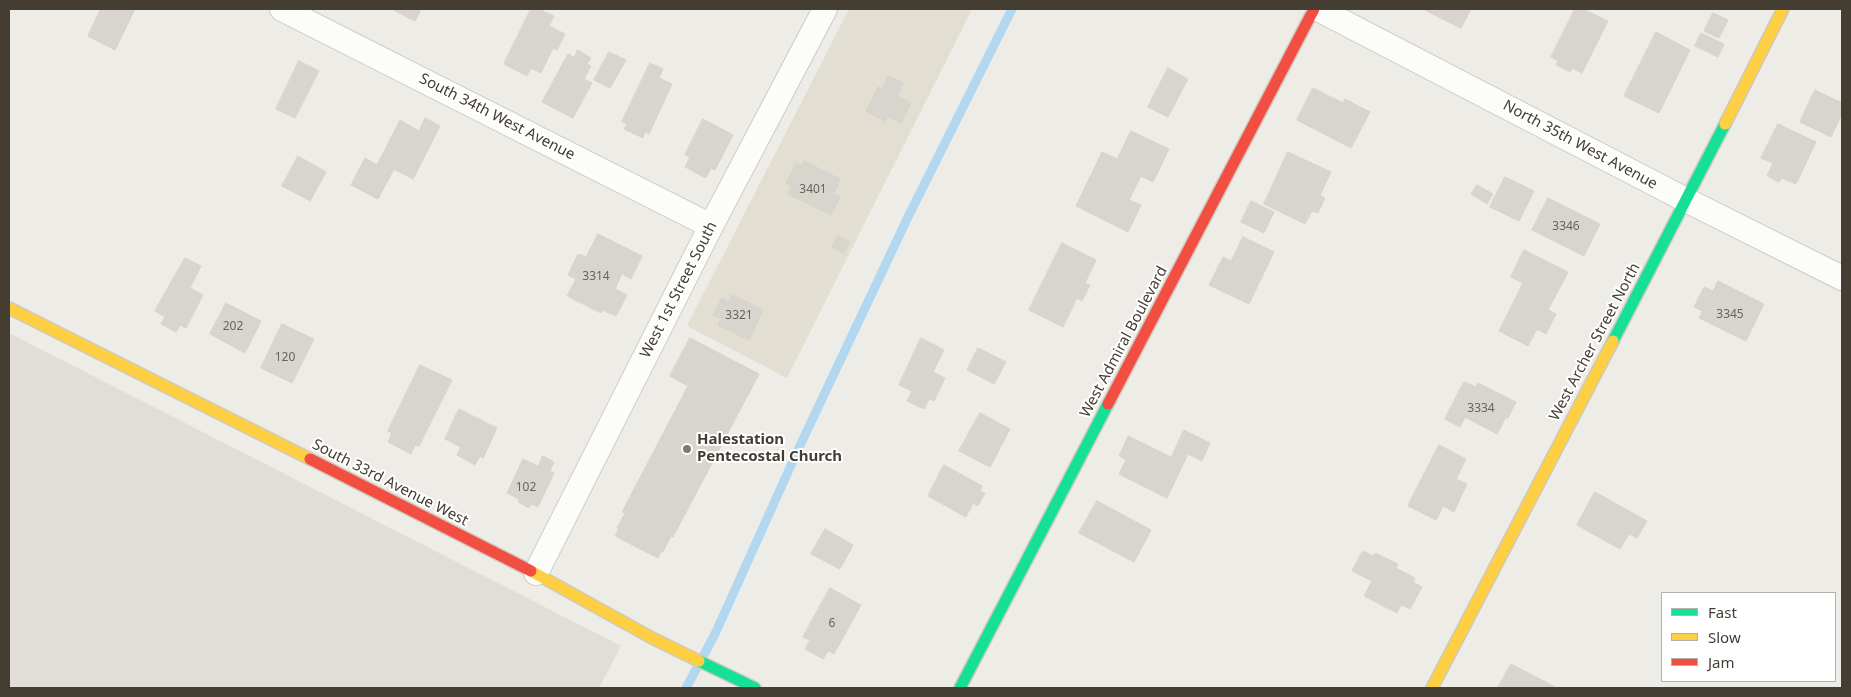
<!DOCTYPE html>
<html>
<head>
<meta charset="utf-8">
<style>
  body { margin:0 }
  #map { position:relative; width:1851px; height:697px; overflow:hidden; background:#eeece6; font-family:"Noto Sans",sans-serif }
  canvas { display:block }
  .frame { position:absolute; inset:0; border:10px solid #443d32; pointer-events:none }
  .legend { position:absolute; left:1661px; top:592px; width:175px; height:90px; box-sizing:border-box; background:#fff; border:1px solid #b4b1ad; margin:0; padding:6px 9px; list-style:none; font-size:15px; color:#443d32 }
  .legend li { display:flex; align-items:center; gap:10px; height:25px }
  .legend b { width:25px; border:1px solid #b4b1ad }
</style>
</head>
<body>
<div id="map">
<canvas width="1851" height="697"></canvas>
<div class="frame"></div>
<ul class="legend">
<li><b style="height:6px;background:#16e098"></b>Fast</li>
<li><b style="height:6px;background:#ffcf43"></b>Slow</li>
<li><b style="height:6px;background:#f24e42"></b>Jam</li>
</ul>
</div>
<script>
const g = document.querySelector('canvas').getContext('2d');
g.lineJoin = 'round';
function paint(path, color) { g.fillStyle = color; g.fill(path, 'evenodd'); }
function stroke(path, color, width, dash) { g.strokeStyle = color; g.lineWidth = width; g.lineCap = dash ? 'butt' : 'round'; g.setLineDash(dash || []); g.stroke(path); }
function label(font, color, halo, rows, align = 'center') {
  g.font = font + ' "Noto Sans",sans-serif'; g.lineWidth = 4; g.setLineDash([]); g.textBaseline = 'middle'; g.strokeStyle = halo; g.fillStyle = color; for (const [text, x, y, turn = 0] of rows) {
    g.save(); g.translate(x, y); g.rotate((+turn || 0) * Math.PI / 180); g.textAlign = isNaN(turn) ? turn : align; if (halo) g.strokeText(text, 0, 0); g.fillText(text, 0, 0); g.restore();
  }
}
paint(new Path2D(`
  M849,9H972L787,378L687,326Z`), '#e3ded2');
paint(new Path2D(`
  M9,333L621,646L599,688H9Z`), '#e1ddd7');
stroke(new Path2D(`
  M686,688L715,634L797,452L907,219L1012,9`), '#b2d7f0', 9);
const building = new Path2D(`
  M101,9H135L115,50L88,36Z
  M392,9H421L415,21Z
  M531,9H538L554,16L549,26L565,34L557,50L553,48L541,73L531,68L527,76L504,64Z
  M1423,9H1471L1461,28Z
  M1575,9H1583L1608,21L1582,73L1572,68L1570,72L1556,65L1558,61L1551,57Z
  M1713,13L1728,20L1719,38L1704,31Z
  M1656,32L1690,50L1659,113L1624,96Z
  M1701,33L1724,44L1718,57L1695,46Z
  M578,50L591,58L587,64L591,66L584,79L592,83L573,118L542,102L568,54L574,57Z
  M609,52L626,60L610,88L594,80Z
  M299,61L319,71L295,118L276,109Z
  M650,63L663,69L659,78L672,84L649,134L645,132L643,138L624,129L627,124L622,122Z
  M1168,68L1188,79L1168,117L1148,107Z
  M889,76L903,83L897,96L911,103L901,123L887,116L885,121L866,111L878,87L882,89Z
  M1313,88L1343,103L1345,99L1370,112L1351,148L1297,120Z
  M1815,90L1842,103V114L1831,137L1800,122Z
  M425,118L440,126L413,179L394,169L378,199L351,185L365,158L377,165L400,120L419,131Z
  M703,119L733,135L715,170L711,168L706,178L685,167L690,157L685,155Z
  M1778,124L1816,142L1796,184L1782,178L1779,182L1767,176L1773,163L1761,158Z
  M1131,131L1169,149L1153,182L1141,176L1129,200L1141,205L1128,232L1076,206L1102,152L1117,159Z
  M1288,152L1331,172L1320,195L1325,198L1318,213L1312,211L1305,224L1264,204Z
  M298,156L326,172L310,201L282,186Z
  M804,161L840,179L834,194L840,197L831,215L788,194L792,186L786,183L796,163L802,166Z
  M1505,177L1534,191L1519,221L1490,207Z
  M1477,185L1493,194L1487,204L1471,194Z
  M1548,198L1600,224L1584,256L1532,230Z
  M1251,201L1274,212L1264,233L1241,222Z
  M598,234L642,256L631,279L622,274L615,289L627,295L616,316L602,310L601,313L567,296L576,279L568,275L578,254L586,257Z
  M838,236L850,242L844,253L832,247Z
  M1243,237L1274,252L1249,304L1209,285L1223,257L1231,261Z
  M1062,243L1096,260L1085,283L1090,285L1082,301L1077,298L1063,327L1029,310Z
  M1524,250L1568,272L1548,310L1556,314L1546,334L1537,329L1528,346L1499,331L1523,283L1511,277Z
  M185,258L201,266L190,288L203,295L186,328L180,325L176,332L161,324L165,317L155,311Z
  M1718,281L1764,304L1746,341L1699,318L1703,311L1694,307L1704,287L1713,291Z
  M733,295L763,310L749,340L718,325L721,318L713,315L722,298L729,302Z
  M226,303L261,321L245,353L210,334Z
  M282,324L314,339L292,383L261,368Z
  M690,338L759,374L673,537L671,536L663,552L661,551L658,558L615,536L619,529L617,528L625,513L622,512L688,386L670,376Z
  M921,338L944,350L933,372L945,378L934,401L929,399L924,409L907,401L912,391L899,385Z
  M978,348L1006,362L994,384L967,370Z
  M420,365L452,380L419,446L415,445L411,454L388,442L392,433L388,431Z
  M1464,382L1476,387L1478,383L1516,402L1508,418L1506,417L1497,434L1465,417L1460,427L1445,419Z
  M459,409L497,428L483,458L480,456L475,465L457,455L461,447L445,439Z
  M980,413L1010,429L990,467L959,451Z
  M1184,430L1210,443L1202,461L1188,454L1167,498L1119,474L1126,460L1119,456L1128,436L1171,457Z
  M1439,445L1466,459L1456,479L1467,484L1454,512L1443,506L1436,520L1408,506Z
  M543,456L554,462L550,471L554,473L538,507L531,504L529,508L518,502L519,499L507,493L523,459L538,466Z
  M944,465L982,486L980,491L985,493L978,506L973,503L966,517L928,496Z
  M1595,492L1647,521L1637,538L1629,534L1620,549L1577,525Z
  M1097,501L1151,530L1134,562L1079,533Z
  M825,529L853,545L840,569L811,554Z
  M1363,551L1373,556L1375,553L1398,564L1396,568L1415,578L1413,582L1422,587L1410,609L1401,605L1397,613L1364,596L1372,581L1352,571Z
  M830,588L861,605L834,654L828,651L823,659L805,649L810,640L803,637Z
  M1511,664L1557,688H1498Z`);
paint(building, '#d8d5ce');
stroke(building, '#d6d3cc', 1);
const street = new Path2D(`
  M282,9L711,226
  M1318,9L1686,200L1842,278
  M536,573L711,226L825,9`);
const fast = new Path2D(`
  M1613,341L1725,124
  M699,661L755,688
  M960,688L1108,404`);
const slow = new Path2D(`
  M1725,124L1783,9
  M9,308L310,459
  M531,571L652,638L699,661
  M1432,688L1613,341`);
const jam = new Path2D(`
  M1108,404L1314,9
  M310,459L531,571`);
stroke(street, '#ccc9c3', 26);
stroke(fast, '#cfcabe', 14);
stroke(slow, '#cfcabe', 14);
stroke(jam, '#cfcabe', 14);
stroke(street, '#fcfcfb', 24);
stroke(fast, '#16e098', 11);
stroke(slow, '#ffcf43', 11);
stroke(jam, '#f24e42', 11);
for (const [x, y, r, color] of [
  [687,449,5,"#807a71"]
]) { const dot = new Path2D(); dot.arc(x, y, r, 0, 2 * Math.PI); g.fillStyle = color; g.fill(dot); stroke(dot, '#fff', 2); }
label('12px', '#6a645a', null, [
  ["3401",813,190],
  ["3346",1566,227],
  ["3314",596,277],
  ["3345",1730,315],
  ["3321",739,316],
  ["202",233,327],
  ["120",285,358],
  ["3334",1481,409],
  ["102",526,488],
  ["6",832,624]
]);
label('15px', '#443d32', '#fff', [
  ["South 34th West Avenue",497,117,27],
  ["North 35th West Avenue",1580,145,28],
  ["West 1st Street South",679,290,-63],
  ["West Admiral Boulevard",1124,342,-62],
  ["West Archer Street North",1595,342,-62],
  ["South 33rd Avenue West",390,483,27]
]);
label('bold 15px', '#443d32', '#fff', [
  ["Halestation",697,440],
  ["Pentecostal Church",697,457]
], 'left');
</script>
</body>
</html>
